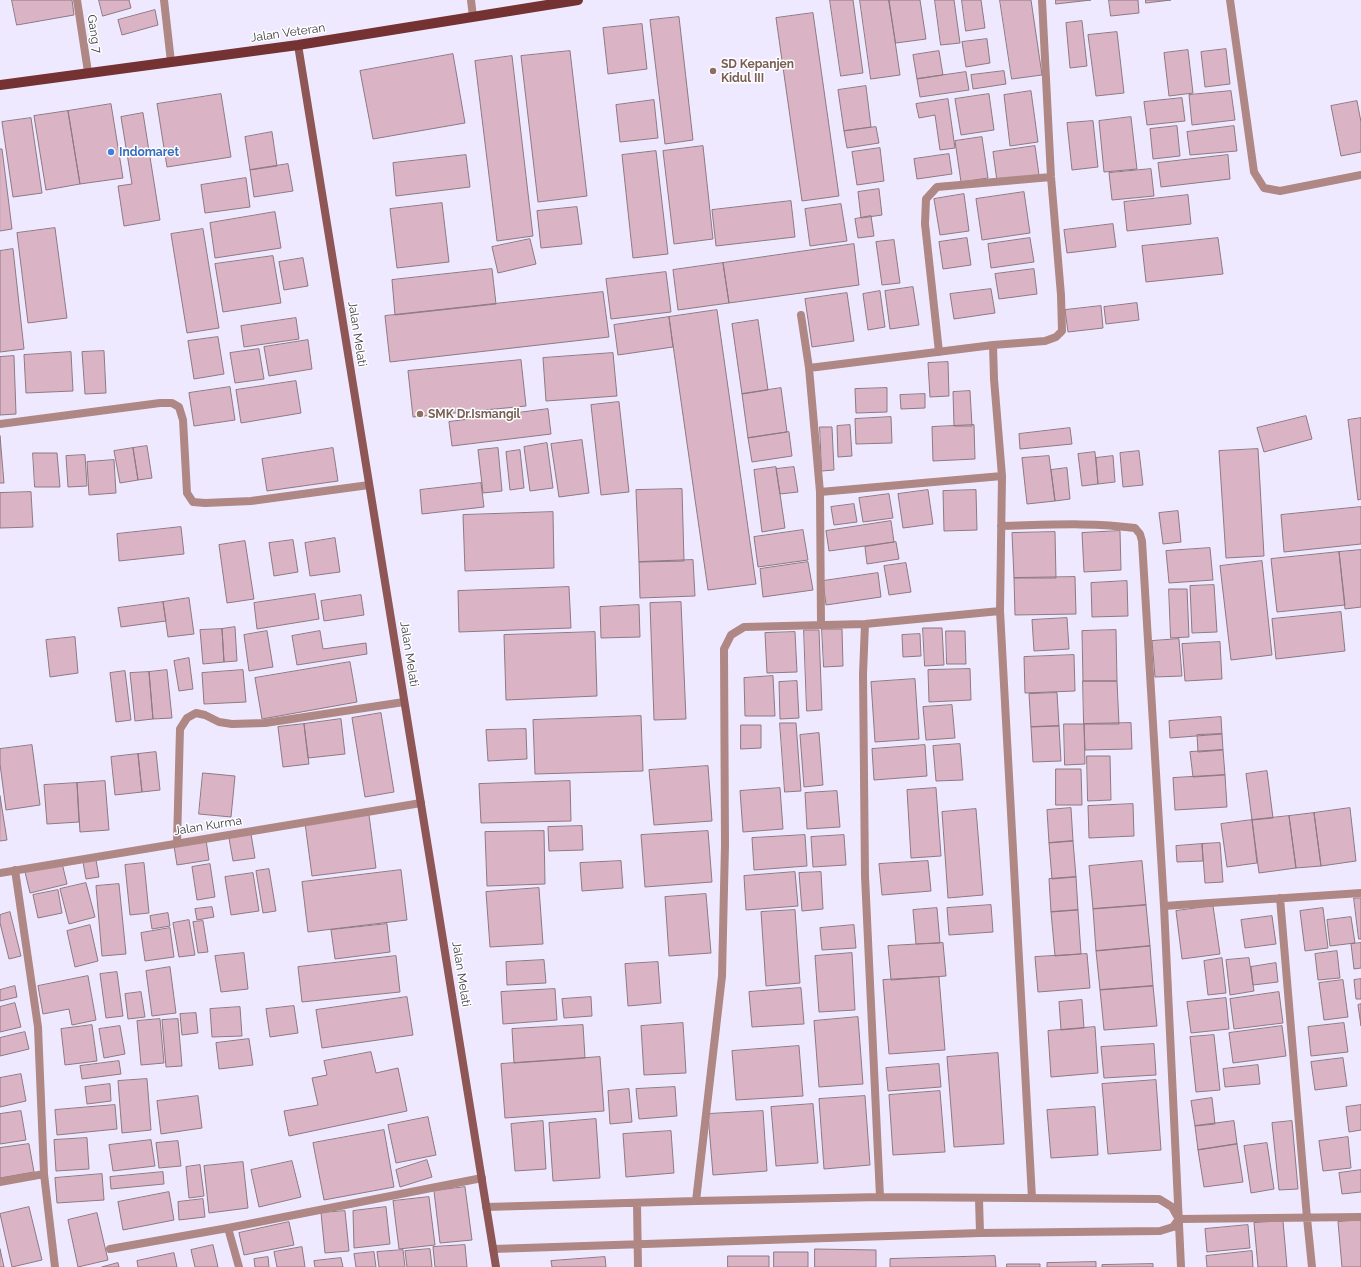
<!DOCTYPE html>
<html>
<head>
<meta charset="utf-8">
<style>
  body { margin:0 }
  canvas { display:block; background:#efe9ff }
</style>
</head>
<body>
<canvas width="1361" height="1267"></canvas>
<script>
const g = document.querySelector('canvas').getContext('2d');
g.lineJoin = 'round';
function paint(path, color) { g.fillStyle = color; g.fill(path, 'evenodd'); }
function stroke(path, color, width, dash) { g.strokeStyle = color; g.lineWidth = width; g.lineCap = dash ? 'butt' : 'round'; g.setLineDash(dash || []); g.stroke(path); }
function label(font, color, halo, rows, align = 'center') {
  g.font = font + ' Raleway,sans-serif'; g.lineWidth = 3; g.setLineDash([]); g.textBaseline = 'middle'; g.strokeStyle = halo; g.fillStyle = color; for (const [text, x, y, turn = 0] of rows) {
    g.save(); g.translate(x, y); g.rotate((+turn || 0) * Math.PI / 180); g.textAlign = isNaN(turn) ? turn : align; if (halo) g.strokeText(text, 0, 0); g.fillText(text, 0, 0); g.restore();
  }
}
const building = new Path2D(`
  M12,0H72L74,15L17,25Z
  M99,0H129L131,8L103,16Z
  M830,0H853L863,73L841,76Z
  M860,0H889L900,75L871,79Z
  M889,0H920L926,39L896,43Z
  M935,0H954L960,43L941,45Z
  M962,0H981L985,28L966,31Z
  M1000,0H1031L1042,75L1012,79Z
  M1056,0H1091L1056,4Z
  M1109,0H1138L1139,13L1111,16Z
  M1146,0H1171L1146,3Z
  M155,10L158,25L122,35L118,20Z
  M813,13L839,196L802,201L776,18Z
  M679,17L693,140L665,144L650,20Z
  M1082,21L1087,66L1070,68L1066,23Z
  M642,24L647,69L608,74L603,28Z
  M1117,32L1124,93L1096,96L1088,35Z
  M987,39L990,63L966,67L962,42Z
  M1226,49L1230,84L1205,87L1201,52Z
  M1188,50L1193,93L1169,96L1164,53Z
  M570,51L587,196L538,202L521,56Z
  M939,51L943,75L917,79L913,55Z
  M453,54L465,123L373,139L360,71Z
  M512,56L533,236L497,241L475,61Z
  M1004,71L1006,84L973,89L971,75Z
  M966,72L969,90L920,97L917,79Z
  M866,86L871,127L844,131L838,90Z
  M1031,91L1038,142L1010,146L1004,95Z
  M1231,91L1235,120L1192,125L1189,95Z
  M221,94L231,157L167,167L157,104Z
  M989,94L994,130L961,135L955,99Z
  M1182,98L1185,121L1147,125L1144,102Z
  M948,99L955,148L940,150L935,115L919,118L916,104Z
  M654,100L658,138L620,142L616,105Z
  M1357,101L1361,122V152L1341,156L1331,106Z
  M111,104L123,178L80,184L68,111Z
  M68,111L80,184L46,190L34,116Z
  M143,113L160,220L124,226L118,186L132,184L121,117Z
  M1131,117L1137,169L1104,172L1099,121Z
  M31,118L42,193L13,197L2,122Z
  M1093,121L1098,167L1072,170L1067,123Z
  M1177,126L1180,156L1153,159L1150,129Z
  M1234,126L1237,151L1190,155L1187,132Z
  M876,127L879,143L847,148L844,131Z
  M272,132L277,166L250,170L245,137Z
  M982,137L988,178L961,182L955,141Z
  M703,146L713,239L674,244L663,151Z
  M1035,146L1039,175L997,181L993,152Z
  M880,148L884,181L857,185L852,152Z
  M0,149H2L12,229L0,231Z
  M656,151L668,254L633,258L622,155Z
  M949,154L952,174L917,179L914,159Z
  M466,155L470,187L396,196L393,163Z
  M1228,155L1230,179L1161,187L1158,163Z
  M288,164L293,191L254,197L250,170Z
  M1151,169L1154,196L1112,200L1109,173Z
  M246,178L250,207L205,213L201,185Z
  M879,189L882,215L861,218L858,192Z
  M1024,192L1030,233L982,240L976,199Z
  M964,194L969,231L940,235L934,199Z
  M1188,195L1191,224L1127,231L1124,202Z
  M791,201L795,237L716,246L712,210Z
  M442,203L449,262L397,268L390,209Z
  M841,204L847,241L810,246L805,209Z
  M577,207L582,244L541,248L537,211Z
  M275,212L281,248L215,258L210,223Z
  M871,216L874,236L858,238L855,219Z
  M1113,224L1116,247L1067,253L1064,230Z
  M55,228L67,318L28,323L17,233Z
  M203,229L219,328L187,333L171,234Z
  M967,238L971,265L943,269L939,242Z
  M1030,238L1034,262L991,268L988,244Z
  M1218,238L1223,274L1146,282L1142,246Z
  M530,239L536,264L498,273L492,247Z
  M894,240L900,283L882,285L876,242Z
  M854,244L859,285L729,303L723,263Z
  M13,249L24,349L0,352V251Z
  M273,256L281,303L223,312L215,264Z
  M303,258L308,286L284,290L279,262Z
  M723,263L729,303L678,310L673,270Z
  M492,269L496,304L395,315L392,280Z
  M1034,269L1037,294L999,299L995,274Z
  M666,272L671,312L611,319L606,279Z
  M913,287L919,325L890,329L885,291Z
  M991,289L995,313L954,319L950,294Z
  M880,291L885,327L868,330L863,294Z
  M603,292L609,337L390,362L385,316Z
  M847,293L854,341L812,347L805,299Z
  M1137,303L1139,320L1106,324L1104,307Z
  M1101,306L1103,328L1068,332L1065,310Z
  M717,310L756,584L708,590L669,317Z
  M669,317L673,347L618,355L614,325Z
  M296,318L299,339L244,347L241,326Z
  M758,320L768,390L742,394L732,324Z
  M218,337L224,374L194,379L188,341Z
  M308,340L312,369L269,376L264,347Z
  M259,349L264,379L235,383L230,353Z
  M104,351L106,393L85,394L82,352Z
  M71,352L73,391L26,393L24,355Z
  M613,353L617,396L546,401L543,358Z
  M14,356L16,414L0,415V357Z
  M521,360L526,406L413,417L408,371Z
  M948,362L949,396L930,397L928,363Z
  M296,381L301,413L241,423L236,390Z
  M230,387L235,420L194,426L189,393Z
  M781,388L787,432L748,438L742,394Z
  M887,388V412L856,413L855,389Z
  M970,391L972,426H954L953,392Z
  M925,394V408L901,409L900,395Z
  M619,402L629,492L601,495L591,405Z
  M548,409L551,434L452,446L449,422Z
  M1306,416L1312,439L1264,452L1257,428Z
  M891,417L892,443L856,444L855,419Z
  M1361,418V499L1358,500L1348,420Z
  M850,425L852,456L838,457L837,426Z
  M974,425L975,459L933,461L932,427Z
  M820,427H832L834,470L822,471Z
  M1070,428L1072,444L1020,449L1019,434Z
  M789,432L792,456L752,462L748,438Z
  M0,436L4,483H0Z
  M582,440L589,493L559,497L551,444Z
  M547,443L553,488L530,491L524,447Z
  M147,446L152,478L138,480L133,448Z
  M133,448L138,480L120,483L114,451Z
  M333,448L338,481L267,491L262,459Z
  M498,448L502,491L483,493L478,450Z
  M1258,449L1264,556L1226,558L1219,451Z
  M520,450L524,488L510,490L506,452Z
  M1139,451L1143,485L1123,487L1120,453Z
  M1095,452L1098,484L1082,486L1078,454Z
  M33,453H57L60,487H35Z
  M85,455L87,486L68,487L66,456Z
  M1049,456L1055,501L1027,504L1022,458Z
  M1113,456L1115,482L1098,484L1096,458Z
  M114,460L116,493L89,495L87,462Z
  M776,467L785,528L762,532L754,470Z
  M794,467L798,492L780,494L776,469Z
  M1067,468L1070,499L1055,501L1051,470Z
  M481,483L484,507L422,514L420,490Z
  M682,489L684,561L639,562L636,490Z
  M928,490L933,524L903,528L898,494Z
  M976,490L977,530L944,531L943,491Z
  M31,492L33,527L0,528V493Z
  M889,494L893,518L863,522L859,498Z
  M854,504L857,522L834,525L831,507Z
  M1361,507V544L1284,552L1281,515Z
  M1178,511L1181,542L1163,544L1159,513Z
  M553,512L554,568L465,571L463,515Z
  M891,521L894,542L829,551L826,531Z
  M181,527L184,554L119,561L117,534Z
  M803,530L808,560L758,567L754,537Z
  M1120,531L1121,570L1084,572L1082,533Z
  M1055,532L1056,578H1014L1012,533Z
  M335,538L340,572L310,576L305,543Z
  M293,540L298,572L274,576L269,543Z
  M245,541L254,599L227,603L219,545Z
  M896,542L899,559L867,564L865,547Z
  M1210,548L1213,580L1169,583L1166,551Z
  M1361,550V607L1345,609L1339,552Z
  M1339,552L1345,605L1277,612L1271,559Z
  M693,560L695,596L640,598L639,562Z
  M1262,561L1272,655L1231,660L1220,566Z
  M808,562L813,590L763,597L760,569Z
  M906,563L911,592L889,595L884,566Z
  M878,573L881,597L826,605L823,581Z
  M1075,577L1076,614L1015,615L1014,578Z
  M1127,581L1128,616L1092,617L1091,583Z
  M1214,585L1217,632L1192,633L1190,586Z
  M569,587L571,628L459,632L458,591Z
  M1169,589H1187L1189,637L1171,638Z
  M315,594L319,619L257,629L254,603Z
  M361,595L364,615L324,621L321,601Z
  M189,598L194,634L168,637L163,602Z
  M163,602L166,621L121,627L118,608Z
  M681,602L686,719L654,720L650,603Z
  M639,605L640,637L601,638L600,607Z
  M1341,612L1345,651L1276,659L1272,619Z
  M1067,618L1069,649L1034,651L1032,620Z
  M235,627L237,661L224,662L222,629Z
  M923,628H942L944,665L925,666Z
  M222,629L224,662L203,664L200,630Z
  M822,629H842L843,666L824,667Z
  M804,630H819L822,710L807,711Z
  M1116,630L1117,681H1083L1082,631Z
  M267,631L273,667L249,671L244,635Z
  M320,631L323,649L366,643L367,654L297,665L292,636Z
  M946,631H965L966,664H947Z
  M595,632L597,696L506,700L504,635Z
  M795,632L797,672L767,673L765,633Z
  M920,634L921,656L903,657L902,635Z
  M75,637L78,673L50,677L46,640Z
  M1179,639L1182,676L1155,677L1152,641Z
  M1220,642L1222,679L1185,681L1182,644Z
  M1074,655L1075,691L1025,693L1024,657Z
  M189,658L193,689L179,691L174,661Z
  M350,662L357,702L262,719L255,678Z
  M970,669L971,700L929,702L928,670Z
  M167,670L172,718L153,719L149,672Z
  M243,670L246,702L204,704L202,673Z
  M125,671L131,720L116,722L110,673Z
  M149,672L153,719L135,721L130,673Z
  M773,676L775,716H745L744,678Z
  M915,679L919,739L875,742L871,682Z
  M797,681L799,718L780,719L779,682Z
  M1083,681H1117L1119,724H1084Z
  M1057,693L1059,726L1031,727L1029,694Z
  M952,705L955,738L926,740L923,707Z
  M381,713L394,792L365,797L352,718Z
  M641,716L643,771L535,774L533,720Z
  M1221,717L1222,734L1170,738L1169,721Z
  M341,719L345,754L308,758L304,724Z
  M780,723H796L801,791L785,792Z
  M1131,723L1132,749L1085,750L1084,724Z
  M304,724L309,764L283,767L278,727Z
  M1064,724H1084L1085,764L1065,765Z
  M741,725H761V748L741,749Z
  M1059,726L1061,761L1033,762L1031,727Z
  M526,729L527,759L488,761L486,730Z
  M819,733L823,785L804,787L800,735Z
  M1222,734L1223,750L1198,752L1197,735Z
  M960,744L963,780L936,781L933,746Z
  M32,745L40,805L6,810L0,764V749Z
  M925,745L927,776L874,780L872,749Z
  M1223,750L1225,775L1193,777L1190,752Z
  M156,752L160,790L142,792L138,754Z
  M138,754L142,792L115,795L111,757Z
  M1087,756H1110L1111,800L1088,801Z
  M708,766L712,821L654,825L649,770Z
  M1056,769H1081L1082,805H1056Z
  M1267,771L1273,818L1252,820L1246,774Z
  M203,773L235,776L231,817L199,814Z
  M1225,775L1227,807L1175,810L1173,778Z
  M105,781L109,830L80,832L77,783Z
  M570,781L571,821L481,823L479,784Z
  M77,783L79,822L47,824L44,785Z
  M780,788L783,829L743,832L740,791Z
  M936,788L941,856L911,858L907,790Z
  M837,791L840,827L807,829L805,793Z
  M0,796L7,840L0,841Z
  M1133,804L1134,836L1089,838L1088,806Z
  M1071,808L1073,841L1049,843L1047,810Z
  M1350,808L1356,861L1321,866L1314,813Z
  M976,809L983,895L948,898L942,812Z
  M1314,813L1321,866L1296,868L1289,816Z
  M369,815L376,868L312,876L305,823Z
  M1289,816L1296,868L1259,873L1252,820Z
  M1252,820L1257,863L1227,867L1221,824Z
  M582,826L583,850L549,851L548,827Z
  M544,831L545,884L487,886L485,832Z
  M708,831L712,882L645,887L641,835Z
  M251,834L255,858L233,861L229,838Z
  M805,835L807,866L754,870L752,838Z
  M844,835L846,865L813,867L811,837Z
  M206,840L209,860L177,865L174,846Z
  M1073,841L1076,877L1052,879L1049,843Z
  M1220,843L1223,882L1205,883L1202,844Z
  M1202,844L1203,861L1177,862L1176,846Z
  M96,860L99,877L86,879L83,862Z
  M621,861L623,888L582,891L580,863Z
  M928,861L931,891L882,895L879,864Z
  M1142,861L1146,905L1093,909L1089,866Z
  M62,863L67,884L30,893L25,872Z
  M144,863L149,913L130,915L125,865Z
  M210,864L215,897L197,900L192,867Z
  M269,869L276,911L263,913L256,871Z
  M401,870L407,920L308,932L302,882Z
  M795,872L798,906L746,910L744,876Z
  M821,872L823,909L802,911L799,873Z
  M253,873L259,911L231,915L225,877Z
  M1076,877L1078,910L1051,912L1049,879Z
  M86,883L95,917L69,924L60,889Z
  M119,884L126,954L102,956L96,886Z
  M539,888L543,944L490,947L486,892Z
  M58,890L62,913L38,918L33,895Z
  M706,894L711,953L669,956L665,897Z
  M1354,898H1361V939H1359Z
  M991,905L993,932L949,935L947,908Z
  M1146,905L1150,946L1096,951L1093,909Z
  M1213,906L1220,954L1182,959L1176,911Z
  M212,907L214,917L197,920L195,909Z
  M937,908L940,943L916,944L913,910Z
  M1323,908L1328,948L1305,951L1300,911Z
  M795,910L800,983L766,986L761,912Z
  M1078,910L1081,954L1055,956L1051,912Z
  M10,912L21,956L9,959L0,923V915Z
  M168,913L170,926L152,929L150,916Z
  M1272,916L1276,944L1245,948L1241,920Z
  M1351,917L1355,943L1330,946L1327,920Z
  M189,920L195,955L179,957L173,923Z
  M203,921L208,952L198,953L193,922Z
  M387,924L390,952L335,959L331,930Z
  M90,925L98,961L75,967L67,931Z
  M854,925L856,948L822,950L820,928Z
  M170,928L174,957L145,961L141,933Z
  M943,943L946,976L891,980L888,946Z
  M1361,943V968L1354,969L1351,944Z
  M1150,946L1153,986L1100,990L1096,951Z
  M1337,951L1340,978L1318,980L1315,954Z
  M244,953L248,989L221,992L215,956Z
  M852,953L855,1010L819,1012L815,956Z
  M1087,954L1090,988L1038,992L1035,957Z
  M396,956L400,992L302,1002L298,967Z
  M1222,958L1226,993L1208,995L1204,961Z
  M1249,958L1254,991L1230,995L1226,960Z
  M544,960L546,983L507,985L506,962Z
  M658,962L661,1003L628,1006L625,964Z
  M1276,963L1278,982L1253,985L1251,967Z
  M170,967L176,1013L152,1016L146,971Z
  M117,972L123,1016L106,1018L100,974Z
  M88,976L96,1020L72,1025L69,1009L43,1014L38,986Z
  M939,977L945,1050L889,1054L883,980Z
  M1361,979V999H1356L1354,980Z
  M1343,980L1348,1017L1324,1020L1319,983Z
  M15,986L17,997L0,1001V990Z
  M1153,986L1157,1026L1104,1030L1100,990Z
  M801,988L804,1024L752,1027L749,992Z
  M555,989L557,1020L503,1024L501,992Z
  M141,992L145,1017L128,1019L125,994Z
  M1279,992L1283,1023L1234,1029L1230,999Z
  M407,997L413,1035L322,1048L316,1010Z
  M591,997L592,1016L564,1018L562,999Z
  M1226,998L1229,1029L1191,1033L1187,1002Z
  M1082,1000L1084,1028L1061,1030L1059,1002Z
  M15,1003L21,1027L0,1032V1007Z
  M1361,1004V1026L1358,1005Z
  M294,1006L298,1033L270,1037L266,1009Z
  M240,1007L242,1036L212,1037L210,1009Z
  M196,1013L198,1033L182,1035L180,1014Z
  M858,1017L863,1084L819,1087L814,1021Z
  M160,1019L164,1063L141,1065L137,1021Z
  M178,1019L182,1066L166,1067L162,1020Z
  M683,1023L686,1073L644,1075L641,1026Z
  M1344,1023L1348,1052L1311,1056L1308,1027Z
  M92,1025L97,1061L65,1065L61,1029Z
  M583,1025L585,1058L514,1063L512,1029Z
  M120,1026L125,1054L104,1058L99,1029Z
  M1282,1026L1286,1056L1233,1063L1229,1033Z
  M1095,1027L1098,1073L1051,1077L1048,1031Z
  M25,1032L29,1049L0,1056V1038Z
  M1214,1035L1220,1090L1196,1092L1190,1037Z
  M249,1039L253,1065L219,1069L216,1043Z
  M1154,1044L1156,1075L1104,1078L1101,1047Z
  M799,1046L803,1096L736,1100L732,1051Z
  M371,1052L376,1073L398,1068L407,1111L289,1136L284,1111L318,1105L312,1078L327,1075L324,1061Z
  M998,1053L1004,1144L954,1147L947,1057Z
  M600,1057L604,1111L505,1118L501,1064Z
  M1343,1058L1347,1086L1315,1090L1311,1062Z
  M119,1061L121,1074L82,1079L80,1066Z
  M939,1064L941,1087L888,1091L886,1068Z
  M1258,1065L1260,1084L1225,1087L1223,1069Z
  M21,1074L26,1101L0,1107V1078Z
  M147,1079L151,1130L122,1133L118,1081Z
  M1156,1080L1161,1150L1108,1154L1102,1084Z
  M110,1084L111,1101L87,1104L85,1087Z
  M675,1087L677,1116L639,1119L636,1089Z
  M629,1089L632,1122L610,1124L608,1091Z
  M940,1091L945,1152L893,1155L889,1095Z
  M198,1096L202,1128L161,1134L157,1101Z
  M865,1096L870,1165L824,1169L819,1099Z
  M1212,1098L1215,1124L1195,1126L1191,1101Z
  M813,1104L818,1163L776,1166L771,1107Z
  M115,1105L117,1129L57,1135L55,1110Z
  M1361,1105V1130L1349,1132L1346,1107Z
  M1095,1107L1098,1155L1051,1158L1047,1110Z
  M21,1111L26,1140L0,1144V1114Z
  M763,1111L767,1171L713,1175L708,1114Z
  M428,1117L436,1155L396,1163L388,1125Z
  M596,1119L600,1178L553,1181L549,1123Z
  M543,1121L546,1169L515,1171L511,1124Z
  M1234,1121L1237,1144L1198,1150L1195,1126Z
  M1292,1121L1298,1189L1279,1190L1272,1123Z
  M384,1130L394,1187L324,1200L313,1143Z
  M671,1131L674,1173L626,1177L623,1134Z
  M1348,1137L1351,1168L1323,1171L1319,1141Z
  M87,1138L89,1169L56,1171L54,1140Z
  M151,1140L155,1166L113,1171L109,1145Z
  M178,1141L181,1166L159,1168L156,1143Z
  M1267,1143L1274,1189L1251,1193L1244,1146Z
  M29,1144L34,1172L0,1178V1148Z
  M1237,1144L1243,1182L1204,1187L1198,1150Z
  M427,1160L432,1177L400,1187L396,1170Z
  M292,1161L301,1197L259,1207L251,1170Z
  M243,1162L248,1208L209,1213L204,1166Z
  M200,1165L204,1196L189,1198L186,1167Z
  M1361,1170V1192L1342,1194L1339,1173Z
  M163,1172L164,1184L111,1189L110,1177Z
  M102,1174L104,1200L57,1203L55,1178Z
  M465,1187L472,1240L440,1243L434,1191Z
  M169,1192L174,1220L123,1230L118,1202Z
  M429,1197L435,1245L399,1249L393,1201Z
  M203,1199L205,1217L179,1220L178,1202Z
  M29,1207L42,1260L12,1267L0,1214Z
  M386,1207L390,1244L354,1248L353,1211Z
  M345,1211L349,1251L325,1253L321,1213Z
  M97,1213L108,1260L78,1267L68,1220Z
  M1361,1220V1267H1342L1338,1222Z
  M1283,1221L1287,1267H1258L1254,1223Z
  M289,1222L294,1245L244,1255L239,1233Z
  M1248,1225L1250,1248L1207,1252L1205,1229Z
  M213,1245L218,1267H195L191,1250Z
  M465,1245L467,1267H435L433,1247Z
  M302,1247L305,1267H277L274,1252Z
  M0,1249L4,1267H0Z
  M430,1249L432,1267H407L405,1251Z
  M815,1249L876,1250V1267H815Z
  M403,1250L405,1267H379L377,1252Z
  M1252,1251L1253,1267H1207L1206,1256Z
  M374,1252L376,1267H356L354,1254Z
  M774,1252H808V1267H774Z
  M174,1253L177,1267H138L137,1261Z
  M728,1256H769V1267H728Z
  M995,1256L996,1267H890V1259Z
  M268,1257L269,1267H255L254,1259Z
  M605,1257L606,1267H552L551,1261Z
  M341,1258L343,1267H315L314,1261Z
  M1096,1262V1267H1047V1263Z
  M118,1263L119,1267H102Z
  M1007,1264H1040V1267H1007Z
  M1153,1264V1267H1102V1265Z`);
paint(building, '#dab3c5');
stroke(building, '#8e7983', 1);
stroke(new Path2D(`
  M77,0L88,72
  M164,0L171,62
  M471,0L473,17
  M1230,0L1254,172L1264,188L1280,191L1361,175
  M801,315L809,368L820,492L821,625
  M939,352L925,224L926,199L937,187L1051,177
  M809,368L993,345
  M0,424L160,403H172L179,407L183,420L187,493L193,502L205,503L251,501L369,485
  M820,492L1002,476
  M1001,526C1046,525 1091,522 1135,528L1140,534L1142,541L1164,906L1181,1267
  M865,624L863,674L865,876L880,1197
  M177,843L180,729L187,718L196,713L205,715L219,722L232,724L265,723L404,702
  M15,870L38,1027L44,1174L55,1267
  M0,873L421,803
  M1280,898L1307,1218L1312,1267
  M1164,906L1361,893
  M0,1182L44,1174
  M1032,1198L1000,611L1002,476L994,379L993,345L1045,341L1056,337L1062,331L1061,295L1051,177L1042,0
  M979,1199L980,1233
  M696,1201L722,976L725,845L724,649L731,635L744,627L865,624L1000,611
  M637,1203L638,1267
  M486,1207L696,1201L880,1197L1159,1199L1172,1207L1177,1216
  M1179,1219L1361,1217
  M228,1228L239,1267
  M110,1249L228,1228L482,1178
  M493,1249L980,1233L1160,1231L1173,1227L1179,1219`), '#af8785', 8);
stroke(new Path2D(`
  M298,45L496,1267`), '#8e5654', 8);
stroke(new Path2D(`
  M0,85L298,45L578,0`), '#743232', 10);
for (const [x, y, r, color] of [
  [713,71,4,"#8d6e63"],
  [111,152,4,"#3f7fe0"],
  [420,414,4,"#8d6e63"]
]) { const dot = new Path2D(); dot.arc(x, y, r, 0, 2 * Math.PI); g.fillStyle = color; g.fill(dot); stroke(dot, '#fff', 1.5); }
label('12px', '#3d3b43', '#fff', [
  ["Jalan Veteran",288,33,-8],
  ["Gang 7",94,34,81],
  ["Jalan Melati",357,334,81],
  ["Jalan Melati",409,654,81],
  ["Jalan Kurma",208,826,-9],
  ["Jalan Melati",461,974,81]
]);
label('bold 12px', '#785e54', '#fff', [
  ["SD Kepanjen",721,64],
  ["Kidul III",721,78],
  ["SMK Dr.Ismangil",428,414]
], 'left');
label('bold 12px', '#366cbe', '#fff', [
  ["Indomaret",119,152]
], 'left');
</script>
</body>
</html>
